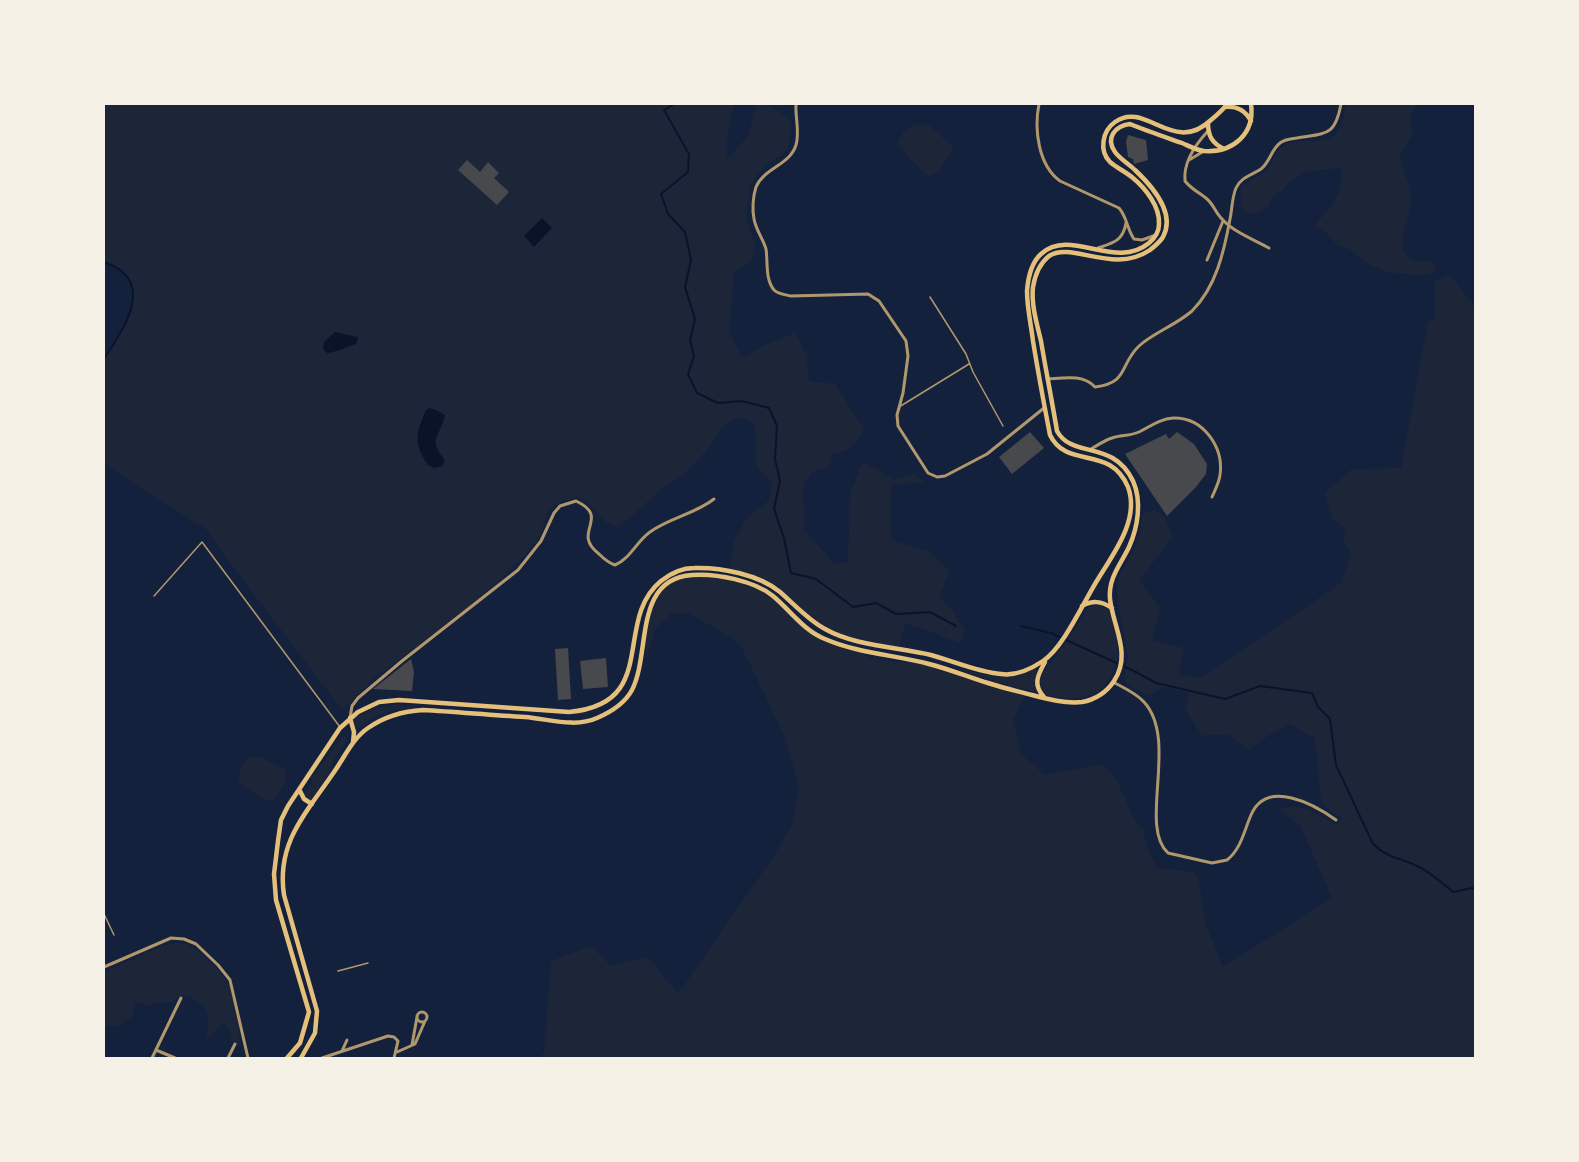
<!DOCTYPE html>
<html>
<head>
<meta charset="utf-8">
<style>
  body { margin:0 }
  #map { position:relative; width:1579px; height:1162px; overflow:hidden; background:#14213d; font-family:"Source Sans 3",sans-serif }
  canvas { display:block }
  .frame { position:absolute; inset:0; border:105px solid #f6f1e7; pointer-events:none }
</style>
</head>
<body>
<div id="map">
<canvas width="1579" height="1162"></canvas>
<div class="frame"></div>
</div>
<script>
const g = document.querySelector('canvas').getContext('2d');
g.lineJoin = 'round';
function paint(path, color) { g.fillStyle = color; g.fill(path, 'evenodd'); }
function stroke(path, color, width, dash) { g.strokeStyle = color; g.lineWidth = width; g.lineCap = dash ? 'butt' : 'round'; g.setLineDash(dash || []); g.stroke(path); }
paint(new Path2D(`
  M104,104H734L726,141L727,160L748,136L757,104H768L792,122L788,147L784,153L764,166L750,186L746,218L755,246L753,259L734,273L729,331L742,358L767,344L795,333L806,353L809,381L835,384L864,429C854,447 851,450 831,455L832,462L826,469L813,471L804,483L803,498L805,509L804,530L835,564L848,562L850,494L863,461L894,480L915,473L924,483L891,484V540L929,552L950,571L939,596L953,611L965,631L961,643L905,623L899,649L827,630L768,583L730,572L734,540L747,518L769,500L772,481L757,468C755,452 758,440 754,423L741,417L726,423L705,452L687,471L662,489L619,527C602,523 601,516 590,505C587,502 581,500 576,497L558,503L548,512L539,537L524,556L493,587L453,620L373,679L342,710L237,572L207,530L104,464C104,441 104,417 104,394C104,383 102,371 104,361C106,349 120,337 126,326C140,297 135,272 104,262Z
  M1345,104H1416L1411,114L1412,134L1400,156C1401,170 1410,183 1411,197C1412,213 1392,248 1411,259C1418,262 1427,261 1434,262L1436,270L1429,274L1417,275L1387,272L1366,263L1351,250L1337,245L1327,233L1315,227C1319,218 1324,216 1330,208C1339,198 1341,184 1342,171L1339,168L1303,172L1290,181L1283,190L1273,196L1267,208L1259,212L1246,214L1240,205L1241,187C1249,180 1259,178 1265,172C1273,165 1273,154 1281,148C1307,129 1342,162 1345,104Z
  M920,124L929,125L952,146V152C943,160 942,172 929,176L924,173L897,144C902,132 907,125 920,124Z
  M1449,274L1476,308L1475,1058H540L544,1052L551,961L591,946L611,966L648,957L678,994L771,860L792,826L799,787L784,735L742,648L734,639L690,614L672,613L655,629L647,658L644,633L652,601L670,582L685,576L711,575L752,584L763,589L806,628L871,658L896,662L927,663L1025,696L1013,719L1021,754L1045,775L1102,764L1117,780L1134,820L1143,829L1147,848L1157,868L1194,872L1199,881L1206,925L1223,967L1332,898L1300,825L1278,809C1302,802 1316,813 1336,825L1342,818L1324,806C1318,783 1318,761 1314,738L1290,724L1274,732L1248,750L1229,734L1202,736L1185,709L1190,693L1162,687L1149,696L1126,684L1124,677L1128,657L1117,599L1118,579L1137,543L1143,513L1154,510L1164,516L1173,536L1139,581L1160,607L1152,641L1184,648L1178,675L1201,678L1341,583L1351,554L1343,541L1345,529L1332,519L1325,493L1352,469L1401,468L1428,321L1435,320V282Z
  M1100,604L1109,610C1112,623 1119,638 1119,651C1119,657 1116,663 1114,669C1105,701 1071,703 1044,694L1040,682L1043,673L1069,638L1088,607Z
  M937,661C977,673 996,684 1037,669L1034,685L1036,692L1000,683Z
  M398,704L424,709C399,708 373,712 356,732L354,722L351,720L372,709Z
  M345,736L347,741L332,763L330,772L311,800L305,798L303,795L312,782V778L342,737Z
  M261,757L285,770V784L273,801C259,801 250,787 238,782L241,769L247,758Z
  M175,943C179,943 185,943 188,945C200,950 222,973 228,984C234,998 242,1033 239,1047L235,1041L232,1043L231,1034L225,1024H221L210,1037H207C207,1020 213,1009 195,1000C191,998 187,996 182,996C177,997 175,1001 170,1002C159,1003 158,1000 148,1007L139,1002L136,1003L131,1018L117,1026H110L104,1029V972L161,946Z`), '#1d2539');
paint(new Path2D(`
  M542,218L552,228L534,247L524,236Z
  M335,332L358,337L356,344C346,347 338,352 327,353L323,349L324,342Z
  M429,408L436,410L445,415C440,438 427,438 445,460L442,466L434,468L428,465C417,449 414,438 422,420C424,415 424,412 429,408Z`), '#0b132b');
stroke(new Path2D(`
  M674,104L664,110L689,154L688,172L661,194L668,214L685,232L691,260L685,287L695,319L690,340L694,356L688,374L697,393L718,403L742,401L769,408L777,426L775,459L780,481L774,509L784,538L791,573L816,579L853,607L876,603L896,614L930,612L956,626
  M104,262C158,280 124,328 104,359
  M1021,626L1051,633L1134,671L1156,683L1225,699L1260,686L1312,693L1318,707L1330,719L1336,765L1373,844C1390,860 1400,857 1417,866C1430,872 1441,882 1453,892L1472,888L1476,889`), '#0b132b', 2);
paint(new Path2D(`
  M1128,135L1146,140L1148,160L1134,164L1133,159L1128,157L1126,142Z
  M467,160L480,172L488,162L499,173L494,178L509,192L497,205L458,170Z
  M1030,432L1044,448L1012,474L999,457Z
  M1177,432L1194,444L1207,464L1206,474L1195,488L1167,516L1125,454L1166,434L1169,439Z
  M568,648L571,699L558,700L555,649Z
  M606,658L608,687L583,689L580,661Z
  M411,659L414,672L412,691L373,689Z`), '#48494c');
stroke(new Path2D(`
  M930,297L966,354L973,372L1003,426
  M899,407L969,364
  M154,596L202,542L340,727
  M104,914L114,935
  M338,971L368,963`), '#b1986c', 1.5);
stroke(new Path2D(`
  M796,104C795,117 800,132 796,145C790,165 764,168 756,187C753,196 752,210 754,219C756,230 763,239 766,249C768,262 765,279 774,290C778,294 785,295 791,296L868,294L879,301L906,341L908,356L903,393L897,415L898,426L928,473L937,477L945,476L987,454L1044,408
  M1039,104C1034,129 1038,165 1060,181L1119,208C1127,217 1127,229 1134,239L1142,240L1156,235
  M1208,131C1195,145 1183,162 1185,181C1191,189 1200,193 1207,199C1214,205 1215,212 1221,218C1233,232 1253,239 1269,248
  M1189,160L1204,151
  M1098,248C1113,243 1123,241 1126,223
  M1207,260L1223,221
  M1047,379C1064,378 1083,374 1095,387C1129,383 1119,365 1139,346C1153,333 1176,325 1192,311C1216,287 1224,252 1230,219C1232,210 1232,197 1236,188C1241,177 1252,175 1261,169C1270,162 1271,150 1280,143C1285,139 1291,139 1297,138C1327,133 1335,136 1341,104
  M1091,449C1098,445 1105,440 1112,438C1121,435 1130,436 1139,432C1151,426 1160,419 1173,418C1203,417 1224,447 1220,475C1219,483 1215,490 1212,497
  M1113,682C1124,688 1136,693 1144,702C1179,740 1138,826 1168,853L1212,863L1227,860C1241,849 1244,831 1251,815C1267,778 1315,805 1336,820
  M350,718L352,706L358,698L402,661L518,570L541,541L554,513L560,506L576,501C612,518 570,532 599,554C604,559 609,563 615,565C630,559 637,541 650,532C669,518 695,514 714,499
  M104,967L171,938L184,939L196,944L218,965L230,980L248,1058
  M417 1017a5 5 0 1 1 10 0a5 5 0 1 1-10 0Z
  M412,1045L417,1017
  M156,1050L175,1058
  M342,1051L347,1040
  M397,1052L415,1044L425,1021
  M152,1058L181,998
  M228,1058L235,1044
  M322,1058L388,1036L394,1037L398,1041L394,1058`), '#b1986c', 3);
stroke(new Path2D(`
  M1225,107C1237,106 1245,110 1251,121
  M1208,123C1208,136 1212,143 1224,149
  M1082,606C1093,600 1101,601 1112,608
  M1044,697C1033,685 1037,676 1045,662
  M350,718L354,732L353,743
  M300,791L304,799L312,804
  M287,1058L300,1043L309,1012L276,900L274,874L278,841L281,820L288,806L340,728L358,712L379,702L399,700L569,712C661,704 612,621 661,581C671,573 682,568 694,568C721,567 760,575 780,592C795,605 808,620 825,629C855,646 897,647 931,655C953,661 977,672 1001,674C1015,676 1031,669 1043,661C1064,647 1084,601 1098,579C1114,553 1140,519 1128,487C1110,444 1067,470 1050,435C1044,404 1038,372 1033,341C1031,324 1027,308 1027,291C1028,278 1031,263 1041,254C1071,227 1115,271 1149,243C1155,238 1159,232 1159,224C1160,206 1145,188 1133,178C1126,172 1117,168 1110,162C1099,151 1102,131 1115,122C1146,100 1173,156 1211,120C1217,115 1223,110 1227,104
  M301,1058L315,1033L317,1011L284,895C276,842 307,812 334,772C344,758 353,738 368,728C384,717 404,711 423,710C457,712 491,715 525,717C549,719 575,728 597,718C611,712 625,703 632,690C651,653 633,579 692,575C716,573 755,581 773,596C791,611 803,630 825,639C857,653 895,655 929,664C949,669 968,677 988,683C1003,688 1017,691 1032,695C1047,699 1066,704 1082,702C1095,700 1107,692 1114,681C1132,654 1113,627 1110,599C1108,578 1121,564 1129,547C1138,527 1142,501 1133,481C1113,439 1072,459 1057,431C1052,401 1046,371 1041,341C1037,324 1031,305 1033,287C1035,275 1039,264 1049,256C1072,241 1113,275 1150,250C1155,246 1160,242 1163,237C1176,213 1151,185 1135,170C1129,164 1120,159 1115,152C1105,138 1115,126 1130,124C1147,131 1165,137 1182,143C1189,146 1196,150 1204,151C1234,153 1255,133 1251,104`), '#e5c07b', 4.5);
</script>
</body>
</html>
